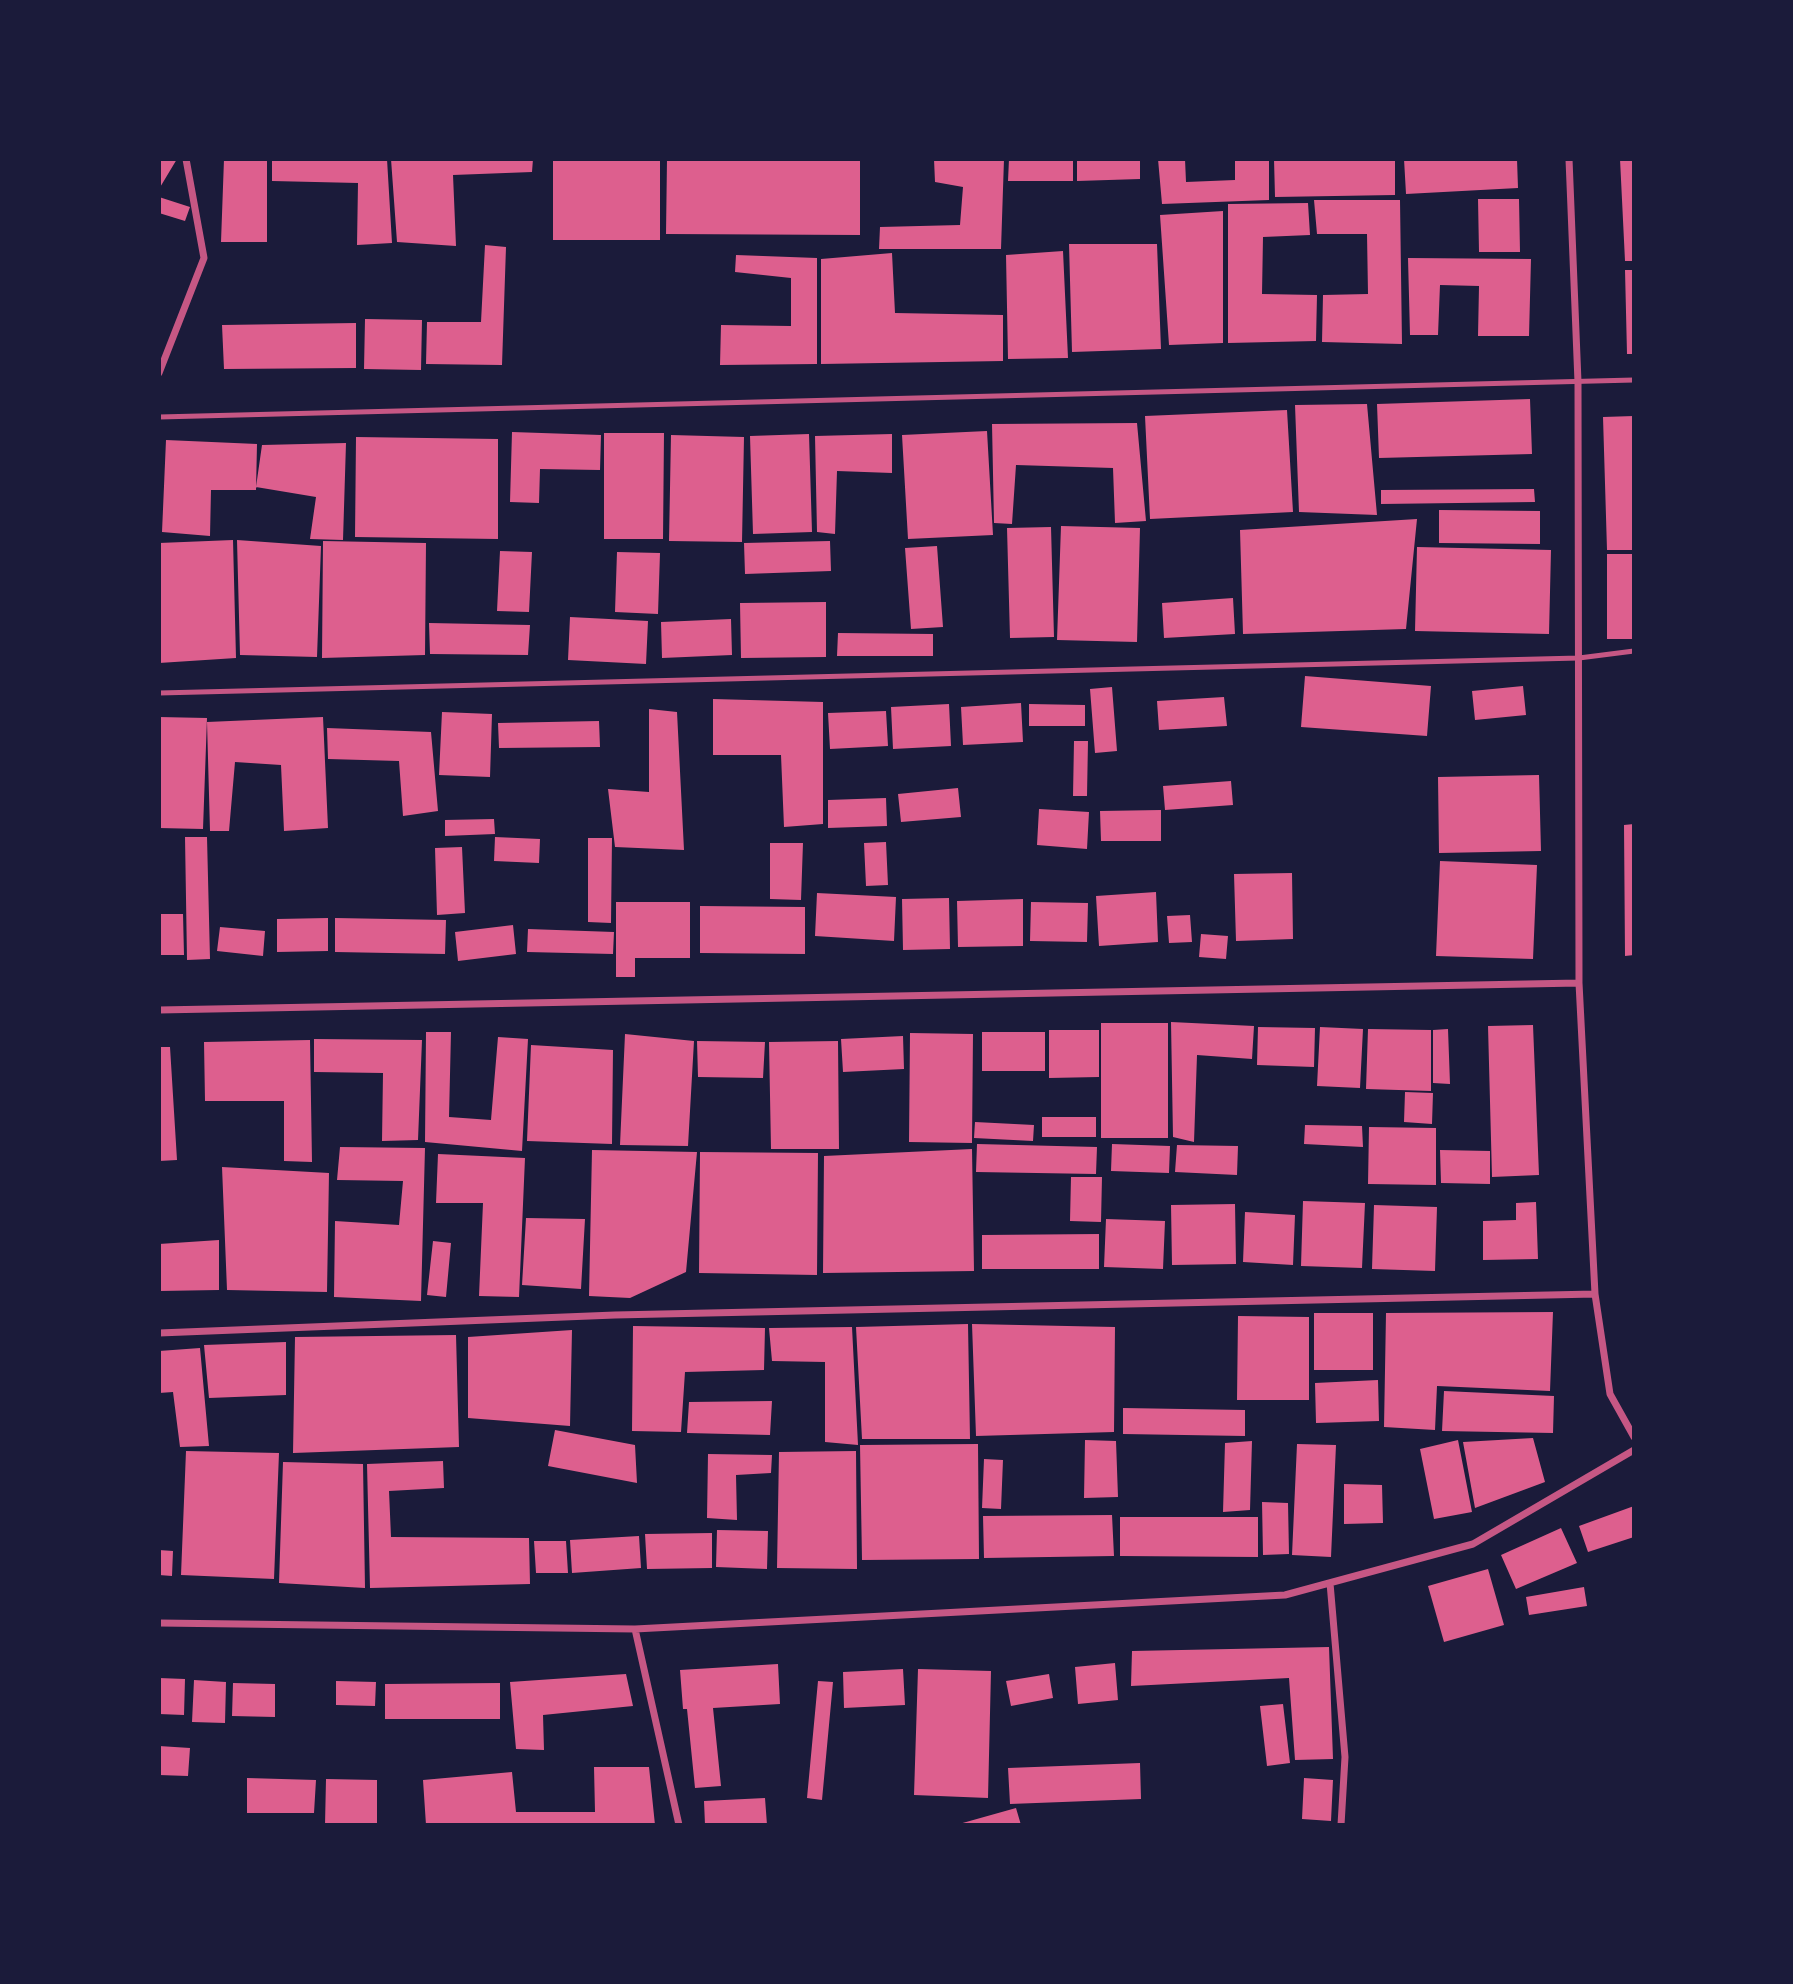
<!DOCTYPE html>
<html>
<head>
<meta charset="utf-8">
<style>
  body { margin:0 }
  #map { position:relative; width:1793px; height:1984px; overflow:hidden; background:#1b1b3a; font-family:Roboto,sans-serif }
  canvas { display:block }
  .frame { position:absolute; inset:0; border:161px solid #1b1b3a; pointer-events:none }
</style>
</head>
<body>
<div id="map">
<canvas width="1793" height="1984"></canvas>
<div class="frame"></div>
</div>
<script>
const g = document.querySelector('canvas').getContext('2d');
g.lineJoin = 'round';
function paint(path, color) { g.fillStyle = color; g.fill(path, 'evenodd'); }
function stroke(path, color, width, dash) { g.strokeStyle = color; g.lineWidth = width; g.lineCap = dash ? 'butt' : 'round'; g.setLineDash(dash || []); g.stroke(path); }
paint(new Path2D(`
  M159,159H177L159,189Z
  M224,159H267V242H221Z
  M272,159H387L392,243L357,245L358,183L272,181Z
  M391,159H533L532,172L453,175L456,246L397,242Z
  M553,159H660V240H553Z
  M667,159H860V235L666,234Z
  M934,159H1004L1001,249H879L880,227L960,225L963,187L935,182Z
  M1009,159H1073V181H1008Z
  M1077,159H1140V179L1077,181Z
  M1158,159H1185L1186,182L1235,180V159H1269V200L1162,204Z
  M1274,159H1395V195L1275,197Z
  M1404,159H1517L1518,188L1406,194Z
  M1620,159H1634V261H1625Z
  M159,197L190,207L185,221L159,213Z
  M1478,199H1519L1520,252H1479Z
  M1314,200H1400L1402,344L1322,342L1323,295L1368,294L1367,234H1317Z
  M1308,203L1310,235L1263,237L1262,294L1317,295L1316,341L1228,343V204Z
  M1223,211V343L1169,345L1160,215Z
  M1069,244H1157L1161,349L1072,352Z
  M485,245L506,247L502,365L426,364L427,322H481Z
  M1063,251L1068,358L1008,359L1006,255Z
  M892,253L895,313L1003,315V361L821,364V259Z
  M736,255L817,258V364L720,365L721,325L791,326V278L735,272Z
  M1408,258L1531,259L1529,336H1478L1479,286L1440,285L1438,335H1410Z
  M1625,270H1634V354H1627Z
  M365,319L422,320L421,370L364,369Z
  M356,323V368L224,369L222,325Z
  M1530,399L1532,454L1379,458L1377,404Z
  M1367,404L1377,515L1299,512L1295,405Z
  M1287,410L1293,512L1150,519L1145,416Z
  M1634,416V550H1607L1603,417Z
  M1137,423L1146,521L1115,523L1113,468L1016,465L1012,524L994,523L992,424Z
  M987,431L993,535L908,539L902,435Z
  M512,432L601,435L600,470L540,469L539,503L510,502Z
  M604,433H664L663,539H604Z
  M809,434L812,532L753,534L750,436Z
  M892,434V473L837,471L835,534L817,532L815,436Z
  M671,435L744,437L742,542L669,541Z
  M356,437L498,439V539L355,537Z
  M166,440L257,444L256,490H211L210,536L162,532Z
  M346,443L343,540L310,539L316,497L256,487L262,445Z
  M1534,489L1535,502L1381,504V490Z
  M1439,510L1540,511V544L1439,543Z
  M1417,519L1406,629L1243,634L1240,530Z
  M1061,526L1140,528L1137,642L1057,640Z
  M1051,527L1054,637L1010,638L1007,528Z
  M233,540L236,658L159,663V543Z
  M237,540L321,546L317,657L240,655Z
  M323,541L426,543L425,655L322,658Z
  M830,541L831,571L745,574L744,543Z
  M937,546L943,627L911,629L905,548Z
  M1417,547L1551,550L1549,634L1415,631Z
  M500,551L532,552L529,612L497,611Z
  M617,552L660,553L658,614L615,612Z
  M1607,554H1634V639H1607Z
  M1233,598L1235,634L1164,638L1162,603Z
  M826,602V657L741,658L740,603Z
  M570,617L648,621L646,664L568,660Z
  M731,619L732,655L662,658L661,622Z
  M429,623L530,625L528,655L430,654Z
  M838,633L933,634V656H837Z
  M1305,676L1431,686L1427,736L1301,727Z
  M1523,686L1526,715L1475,720L1472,691Z
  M1112,687L1117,751L1095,753L1090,689Z
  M1224,697L1227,726L1159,730L1157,701Z
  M713,699L823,702V824L784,827L781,755H713Z
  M1021,703L1023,742L963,745L961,707Z
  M949,704L951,746L893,749L891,707Z
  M1029,704L1085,705V726H1029Z
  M649,709L677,712L684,850L615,847L608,789L649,792Z
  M886,711L888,746L830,749L828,713Z
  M442,712L492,714L490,777L439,775Z
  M159,717L207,718L203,829L159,828Z
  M323,717L328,828L284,831L281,765L235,762L229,831H210L207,722Z
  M599,721L600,747L499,748L498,723Z
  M327,728L431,732L438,811L403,816L399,761L328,759Z
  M1074,741H1088L1087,796H1073Z
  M1539,775L1541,851L1439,853L1438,777Z
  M1231,781L1233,805L1165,810L1163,786Z
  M958,788L961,817L901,822L898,794Z
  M886,798L887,826L828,828V800Z
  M1039,809L1089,812L1087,849L1037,845Z
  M1161,810V841H1101L1100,811Z
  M494,819L495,834L445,836V820Z
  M1634,824V955L1625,956L1624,825Z
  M185,837H207L210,959L187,960Z
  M495,837L540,839L539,863L494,861Z
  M588,838H612L611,923L588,922Z
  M886,842L888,885L866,886L864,843Z
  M770,843H803L801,900L770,899Z
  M462,847L465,913L437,915L435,848Z
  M1440,861L1537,865L1533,959L1436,956Z
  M1292,873L1293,939L1236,941L1234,874Z
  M1156,892L1158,942L1099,946L1096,896Z
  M817,893L896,897L894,941L815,936Z
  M949,898L950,949L903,950L902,899Z
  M1023,899V946L958,947L957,901Z
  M616,902H690V958H635V977H616Z
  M1031,902L1088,903L1087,942L1030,941Z
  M700,906L805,907V954L700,953Z
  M159,914H183L184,955H159Z
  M1190,915L1192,942L1169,943L1167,916Z
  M328,918V951L277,952V919Z
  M335,918L446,920L445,954L335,952Z
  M513,925L516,954L458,961L455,932Z
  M220,927L265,931L263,956L217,951Z
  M528,929L614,932L613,954L527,952Z
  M1201,934L1228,936L1226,959L1199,957Z
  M1171,1022L1254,1026L1252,1059L1197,1055L1194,1142L1173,1137Z
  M1101,1023H1168V1138H1101Z
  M1533,1025L1539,1175L1492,1177L1488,1026Z
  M1258,1027L1315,1028L1314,1067L1257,1065Z
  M1320,1027L1363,1029L1360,1088L1317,1086Z
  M1368,1029L1431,1030V1091L1366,1089Z
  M1448,1029L1450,1084L1433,1083V1030Z
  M1049,1030H1099V1077L1049,1078Z
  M426,1032H451L449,1117L491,1120L498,1037L528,1039L522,1151L425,1142Z
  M982,1032H1045V1071H982Z
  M910,1033L973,1034L972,1143L909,1142Z
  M625,1034L694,1041L688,1146L620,1145Z
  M903,1036L904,1069L843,1072L841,1039Z
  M314,1039L422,1040L418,1140L382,1141L383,1073L314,1072Z
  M310,1040L312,1162L284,1161V1101H205L204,1042Z
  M697,1041L765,1042L763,1078L698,1077Z
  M838,1041L839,1149H771L769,1042Z
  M531,1045L613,1050L612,1144L527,1141Z
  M159,1047H170L177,1160L159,1161Z
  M1405,1092L1433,1093L1432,1124L1404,1122Z
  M1042,1117H1096V1137H1042Z
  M975,1122L1034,1125L1033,1141L974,1138Z
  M1305,1125L1362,1126L1363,1147L1304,1144Z
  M1369,1127L1436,1128V1185L1368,1184Z
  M977,1144L1097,1147L1096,1174L976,1172Z
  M1112,1144L1170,1146L1169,1173L1111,1171Z
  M1177,1145L1238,1146L1237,1175L1175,1172Z
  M340,1147L425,1148L421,1301L334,1297L335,1221L399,1225L403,1181L337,1180Z
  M972,1149L974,1271L823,1273L824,1156Z
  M592,1150L697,1152L686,1272L630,1298L589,1296Z
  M1440,1150L1490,1151V1184L1441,1183Z
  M700,1152L818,1153L817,1275L699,1273Z
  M438,1154L525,1158L519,1297L479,1296L483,1203H436Z
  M222,1167L329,1173L327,1292L227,1290Z
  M1071,1177H1102L1101,1222L1070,1221Z
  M1303,1201L1365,1203L1362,1268L1301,1266Z
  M1536,1202L1538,1259L1483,1260V1221L1516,1220V1203Z
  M1235,1204L1236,1264L1172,1265L1171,1205Z
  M1374,1205L1437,1207L1435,1271L1372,1269Z
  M1245,1212L1295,1215L1293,1265L1243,1262Z
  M526,1218L585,1219L581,1289L522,1285Z
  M1106,1219L1165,1221L1163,1269L1104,1267Z
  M1099,1234V1269H982V1235Z
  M219,1240V1290L159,1291V1244Z
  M433,1241L451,1243L446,1297L427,1295Z
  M1553,1312L1550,1391L1437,1386L1435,1430L1384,1427L1386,1313Z
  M1314,1313H1373V1370H1314Z
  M1238,1316L1309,1317V1400H1237Z
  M968,1324L970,1439H862L856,1327Z
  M972,1324L1115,1327L1114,1432L976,1436Z
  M633,1326L765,1328L764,1370L685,1372L681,1432L632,1431Z
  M852,1327L858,1445L825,1442V1362L772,1361L769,1328Z
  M572,1330L570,1426L468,1418V1337Z
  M456,1335L459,1447L293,1453L295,1337Z
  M286,1342V1395L209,1398L204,1345Z
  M200,1348L209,1446L180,1447L173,1392L159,1393V1351Z
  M1378,1380L1379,1421L1316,1423L1315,1383Z
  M1444,1391L1554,1396L1553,1433L1442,1431Z
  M772,1401L770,1435L687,1433L689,1402Z
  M1123,1408L1245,1410V1436L1123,1434Z
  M555,1430L635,1445L637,1483L548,1466Z
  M1533,1438L1545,1482L1475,1508L1463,1442Z
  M1085,1440L1116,1441L1118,1497L1084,1498Z
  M1458,1440L1472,1512L1434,1519L1420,1449Z
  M1252,1441L1250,1510L1223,1512L1225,1443Z
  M978,1444L979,1559L862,1560L860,1445Z
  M1297,1444L1336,1445L1331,1557L1292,1555Z
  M186,1451L279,1453L274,1579L181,1575Z
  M856,1451L857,1569L777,1568L779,1452Z
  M708,1454L772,1455L771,1473L736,1475L737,1520L707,1518Z
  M984,1459L1003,1460L1001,1509L982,1508Z
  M443,1461L444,1488L389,1491L391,1537L529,1538L530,1584L370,1588L367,1464Z
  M283,1462L363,1464L365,1588L279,1583Z
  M1344,1484L1382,1485L1383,1523L1344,1524Z
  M1262,1502L1288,1503L1289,1554L1263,1555Z
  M1634,1506V1537L1588,1552L1579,1526Z
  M1112,1515L1114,1556L984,1558L983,1516Z
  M1120,1517H1258V1557L1120,1556Z
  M1561,1528L1577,1563L1516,1589L1501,1555Z
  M717,1530L768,1531L767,1569L716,1567Z
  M712,1533V1568L647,1569L645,1534Z
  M639,1536L641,1568L572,1573L570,1540Z
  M534,1541H566L568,1573H536Z
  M159,1550L173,1551L172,1576L159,1575Z
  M1488,1569L1504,1625L1444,1642L1428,1586Z
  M1584,1587L1587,1606L1529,1615L1526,1597Z
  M1329,1647L1333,1759L1295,1760L1289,1678L1131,1686L1132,1651Z
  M1115,1663L1118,1700L1078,1704L1075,1667Z
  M778,1664L780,1704L713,1708L721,1786L695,1788L687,1709H683L680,1670Z
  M903,1669L905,1705L844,1708L843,1672Z
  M918,1669L991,1671L988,1798L914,1795Z
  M626,1674L633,1706L543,1715L544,1750L516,1749L510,1682Z
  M1049,1674L1053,1698L1011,1706L1006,1681Z
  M159,1678L185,1679L184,1715L159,1714Z
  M194,1680L226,1682L225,1723L192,1722Z
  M336,1681L376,1682L375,1706L336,1705Z
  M818,1681L833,1682L822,1800L807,1798Z
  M233,1683L275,1684V1717L232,1716Z
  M500,1683V1719H385V1684Z
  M1283,1704L1290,1763L1267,1766L1260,1706Z
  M159,1746L190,1748L188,1776L159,1775Z
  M1140,1763L1141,1799L1010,1804L1008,1768Z
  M594,1767H649L655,1825H426L423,1780L512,1772L516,1812H595Z
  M247,1778L316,1780L314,1813H247Z
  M1304,1778L1333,1780L1331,1821L1302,1819Z
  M326,1779L377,1780V1825H325Z
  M765,1798L767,1825H705L704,1801Z
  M1016,1808L1021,1825H959V1824Z`), '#dd5f8e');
stroke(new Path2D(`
  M159,417L1634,380
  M159,693L1579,658L1634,651`), '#c65784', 5);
stroke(new Path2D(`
  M1569,159L1578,382L1579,983L1595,1294L1610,1394L1634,1437
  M159,373L204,258L186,159
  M159,1010L1579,983
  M159,1333L615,1315L1595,1294
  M1330,1583L1345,1757L1341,1825
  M159,1623L635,1629L1285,1595L1473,1544L1634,1450
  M635,1629L679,1825`), '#c65784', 7);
</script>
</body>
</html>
